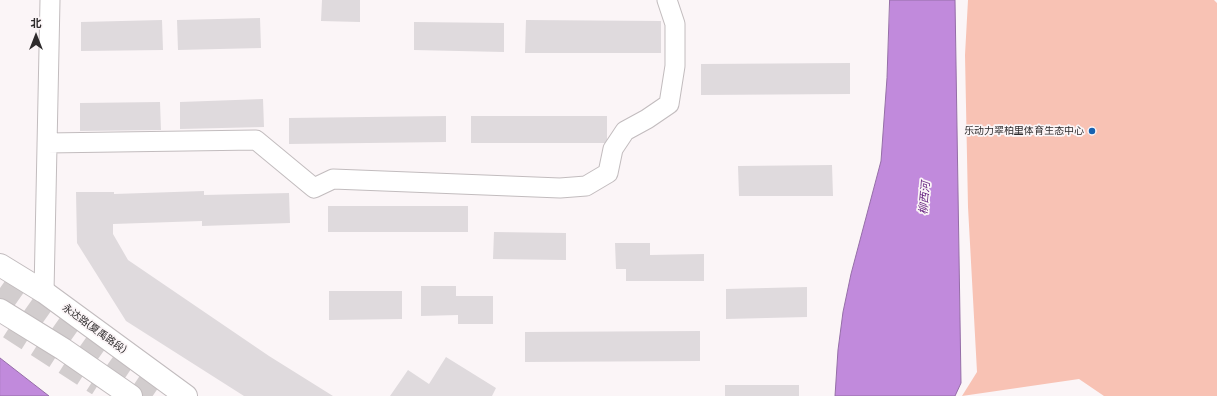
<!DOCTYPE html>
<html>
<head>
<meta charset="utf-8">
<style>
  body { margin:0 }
  #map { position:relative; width:1217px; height:396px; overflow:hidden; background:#fbf5f7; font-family:"Fira Sans Condensed","Noto Sans SC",sans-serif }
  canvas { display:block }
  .north { position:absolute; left:16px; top:16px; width:40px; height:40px; -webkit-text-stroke:3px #fbf5f7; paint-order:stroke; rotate:0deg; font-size:11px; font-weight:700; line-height:16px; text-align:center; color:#2e2b2c }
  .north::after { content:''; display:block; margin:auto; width:14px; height:18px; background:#2e2b2c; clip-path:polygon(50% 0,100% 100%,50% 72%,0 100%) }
</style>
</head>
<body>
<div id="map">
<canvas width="1217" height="396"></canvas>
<div class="north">北</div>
</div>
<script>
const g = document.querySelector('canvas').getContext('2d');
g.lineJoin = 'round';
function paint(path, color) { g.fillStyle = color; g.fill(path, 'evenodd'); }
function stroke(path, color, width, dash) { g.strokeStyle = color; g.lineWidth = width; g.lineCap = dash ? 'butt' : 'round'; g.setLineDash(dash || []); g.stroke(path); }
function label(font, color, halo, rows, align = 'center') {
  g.font = font + ' "Fira Sans Condensed","Noto Sans SC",sans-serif'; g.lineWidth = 3.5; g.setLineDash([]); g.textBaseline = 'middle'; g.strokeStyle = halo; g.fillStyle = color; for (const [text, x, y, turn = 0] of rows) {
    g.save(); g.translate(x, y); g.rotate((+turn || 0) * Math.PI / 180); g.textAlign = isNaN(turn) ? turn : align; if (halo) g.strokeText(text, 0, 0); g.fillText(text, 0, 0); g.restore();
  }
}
paint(new Path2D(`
  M968,0H1214L1217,3V396H1104L1079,379L962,396L977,372L968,207L965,55Z`), '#f8c2b4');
const water = new Path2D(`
  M890,0H955L961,383L955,396H835L838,350L843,312L851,274L881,161L887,78Z
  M0,358L49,396H0Z`);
paint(water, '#c18adc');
stroke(water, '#956ea7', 1);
paint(new Path2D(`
  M322,0H360V22L321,21Z
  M260,18L261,48L178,50L177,20Z
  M162,20L163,50L81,51V22Z
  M526,20L661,21V53H525Z
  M414,22L504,23V52L414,50Z
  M850,63V94L701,95V64Z
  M263,99L264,127L180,129V102Z
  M160,102L161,130L80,131V103Z
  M446,116V142L289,144V118Z
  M471,116H607V143H471Z
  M832,165L833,196H739L738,166Z
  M204,191V195L289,193L290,223L202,226V221L113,224V234L128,260L269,356L333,396H244L126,321L77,243L76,192H114V194Z
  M328,206H468V232H328Z
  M494,232L566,233V260L493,259Z
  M615,243H650V255L704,254V281H626V269H616Z
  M421,286H456V296H493V324H458V315L421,316Z
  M807,287V317L726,319V289Z
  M329,291H402V319L329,320Z
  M700,331V361L525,362V332Z
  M446,357L496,388L492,396H390L408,370L429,384Z
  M725,385H799V396H725Z`), '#dfdadd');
stroke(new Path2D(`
  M0,288L117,371L154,396
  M9,328L98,385`), '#d2cdce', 22, [22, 11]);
const street = new Path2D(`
  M47,143L256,140L314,188L333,179L560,188L586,186L608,173L613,149L625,131L647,119L669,104L675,66V24L667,0
  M44,292L50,0`);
const primary = new Path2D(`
  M0,265L44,292L186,396
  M0,310L63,349L131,396`);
stroke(street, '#c2bcbe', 21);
stroke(primary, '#c2bcbe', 24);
stroke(street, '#fff', 19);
stroke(primary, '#fff', 22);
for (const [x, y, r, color] of [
  [1092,131,4,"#1662b1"]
]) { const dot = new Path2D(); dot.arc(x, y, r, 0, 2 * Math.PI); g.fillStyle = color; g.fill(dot); stroke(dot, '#fbf5f7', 1.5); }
label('10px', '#2e2b2c', '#fbf5f7', [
  ["乐动力翠柏里体育生态中心",1084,131]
], 'right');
label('10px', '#2e2b2c', '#fbf5f7', [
  ["永达路(夏禹路段)",94,329,36]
]);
label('italic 11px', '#631e7e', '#fbf5f7', [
  ["柳西河",925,198,-85]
]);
</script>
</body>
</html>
